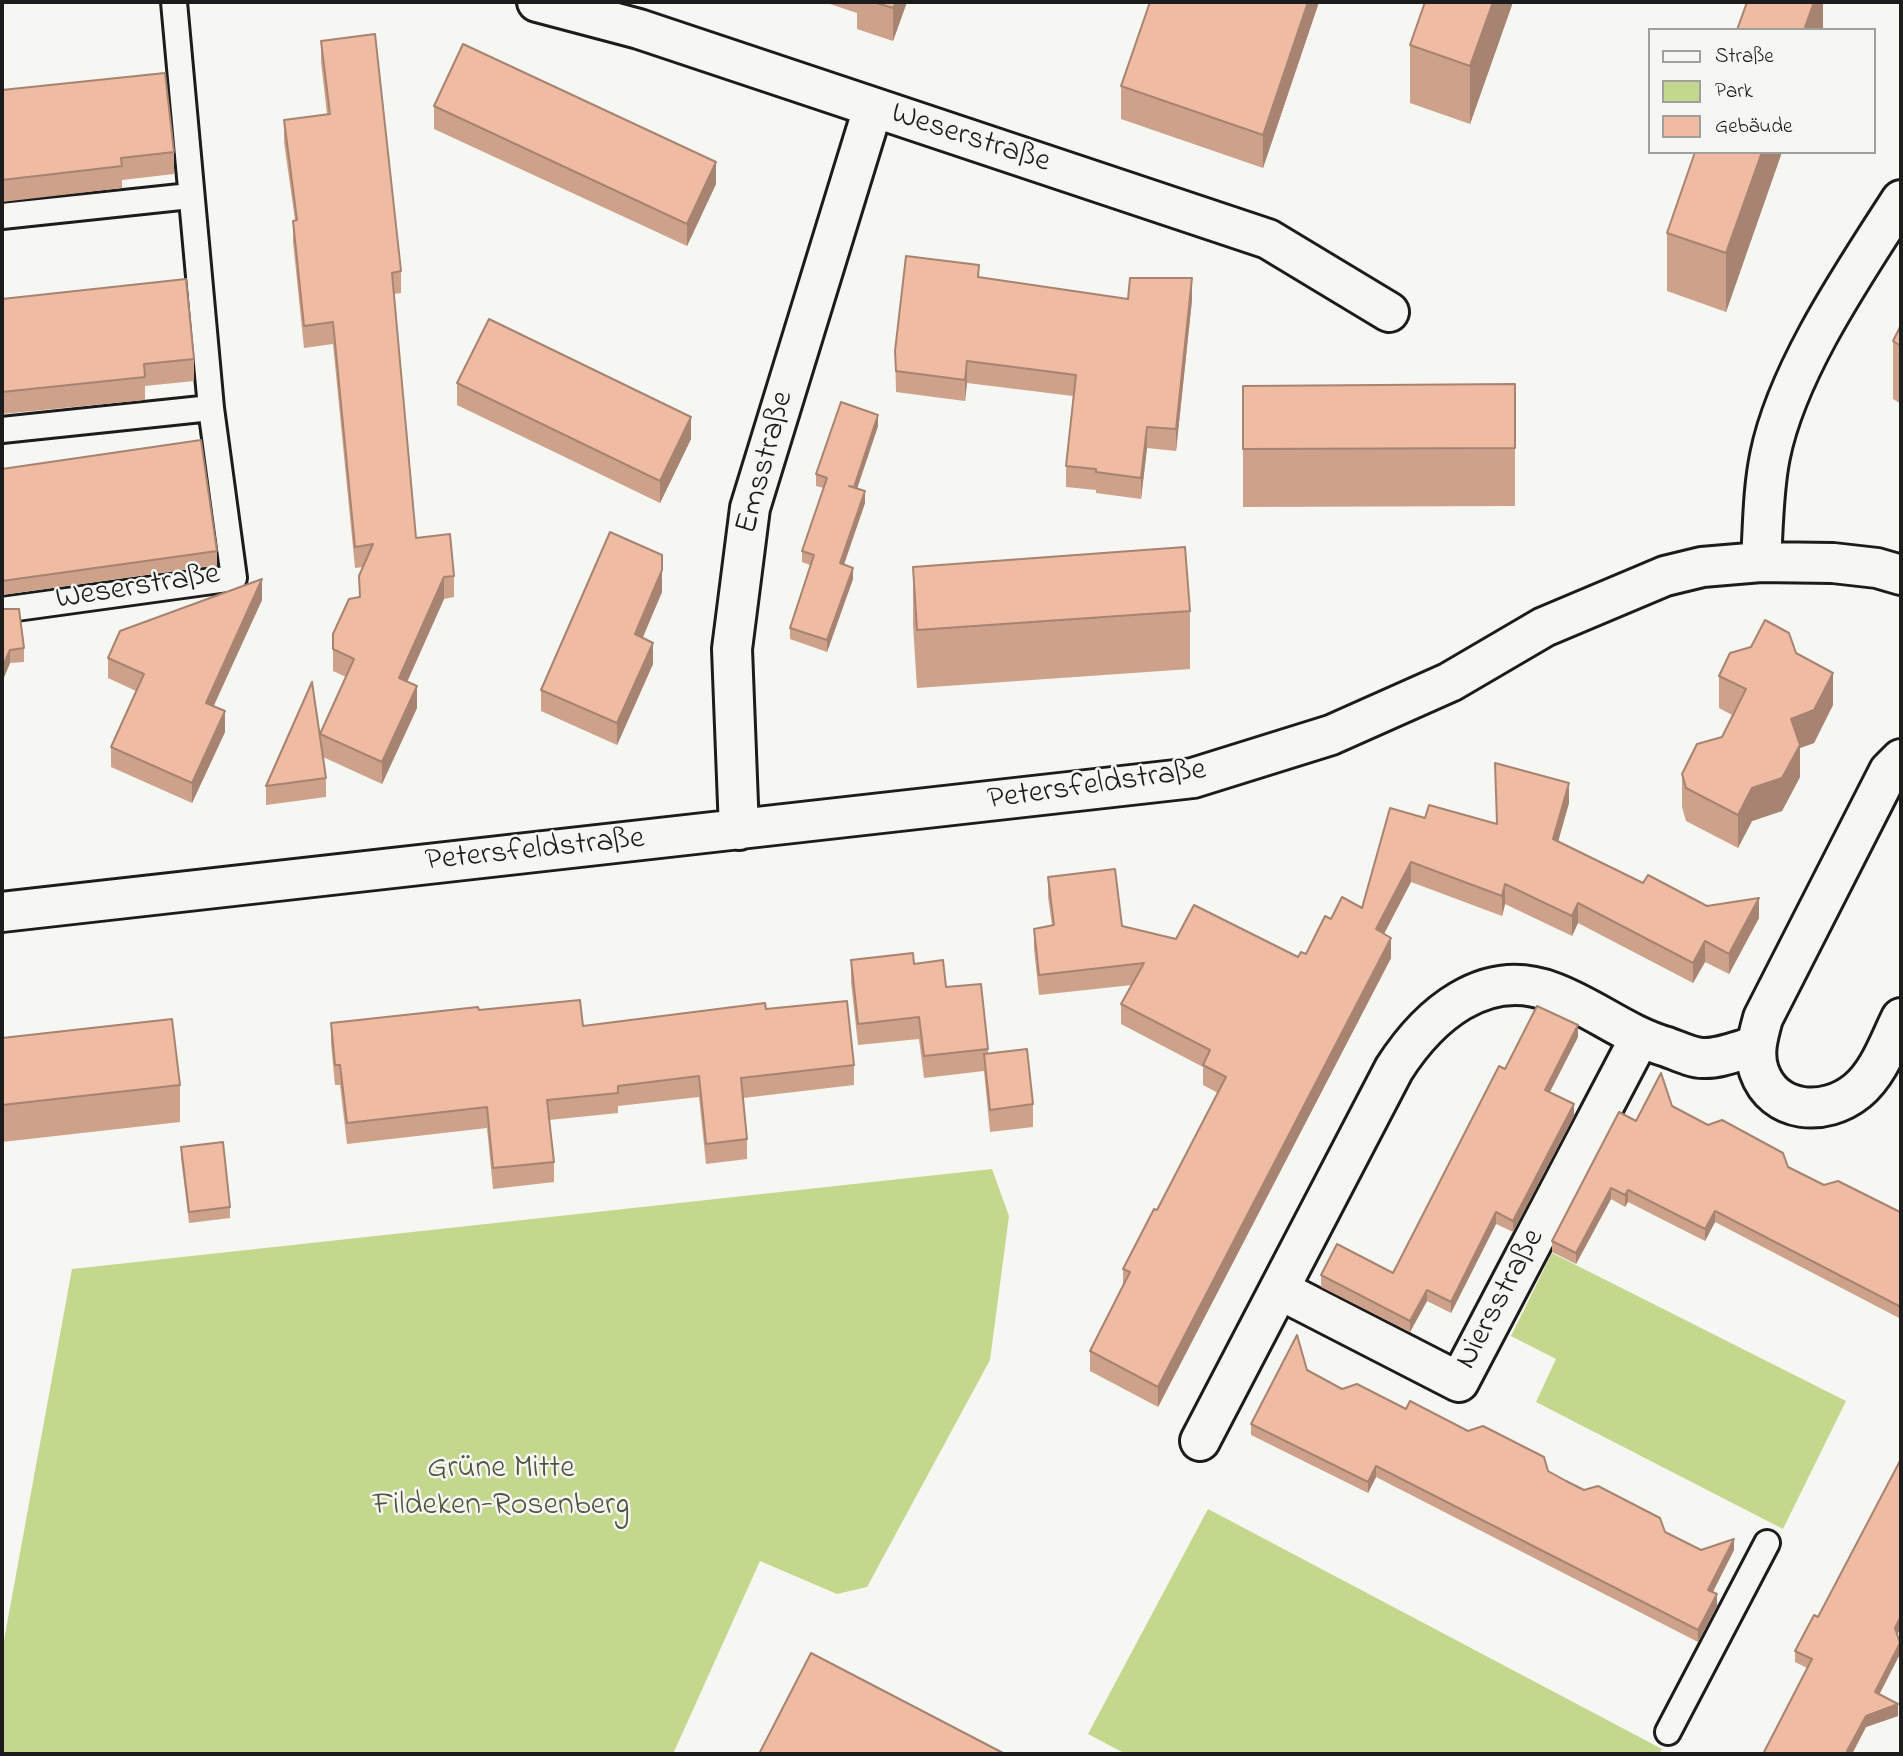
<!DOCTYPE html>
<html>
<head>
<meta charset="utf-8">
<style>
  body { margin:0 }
  #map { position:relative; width:1903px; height:1756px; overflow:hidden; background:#f6f6f2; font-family:"Indie Flower",sans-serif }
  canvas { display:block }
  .frame { position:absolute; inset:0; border:4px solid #1c1c1c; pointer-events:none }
  .legend { position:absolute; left:1648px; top:28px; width:228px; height:126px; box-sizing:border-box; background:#f6f6f2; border:2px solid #9f9f9c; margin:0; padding:9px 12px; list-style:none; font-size:21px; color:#1c1c1c }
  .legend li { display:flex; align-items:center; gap:14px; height:35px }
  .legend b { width:35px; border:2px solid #9f9f9c }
</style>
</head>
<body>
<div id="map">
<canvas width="1903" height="1756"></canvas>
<div class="frame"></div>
<ul class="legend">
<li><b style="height:9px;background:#f6f6f2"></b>Straße</li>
<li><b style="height:19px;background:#c3d88d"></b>Park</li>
<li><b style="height:19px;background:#efbba2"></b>Gebäude</li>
</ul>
</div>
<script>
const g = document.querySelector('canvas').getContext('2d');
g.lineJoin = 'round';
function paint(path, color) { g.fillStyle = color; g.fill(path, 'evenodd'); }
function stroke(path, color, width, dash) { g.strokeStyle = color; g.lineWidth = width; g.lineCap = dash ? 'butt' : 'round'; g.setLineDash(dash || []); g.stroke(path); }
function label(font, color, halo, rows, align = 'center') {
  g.font = font + ' "Indie Flower",sans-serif'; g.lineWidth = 5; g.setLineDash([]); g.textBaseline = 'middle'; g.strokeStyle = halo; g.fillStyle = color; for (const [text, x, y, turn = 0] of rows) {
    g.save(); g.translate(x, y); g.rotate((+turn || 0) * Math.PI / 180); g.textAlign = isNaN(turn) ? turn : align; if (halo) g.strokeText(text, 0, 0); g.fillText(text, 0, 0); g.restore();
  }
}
paint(new Path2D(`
  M992,1169L1009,1216L990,1360L867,1587L837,1594L760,1561L673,1754H2V1651L72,1269Z
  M1552,1253L1846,1401L1783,1529L1536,1402L1556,1359L1511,1336Z
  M1208,1509L1662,1749L1659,1754H1126L1088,1734Z`), '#c3d88d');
const service = new Path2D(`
  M2,216L190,196
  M2,430L211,408
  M2,610L234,578L211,408L174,2
  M1668,1732L1767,1543`);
const minor = new Path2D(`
  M537,2L639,29L1268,239L1389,312
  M1761,562C1763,528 1763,490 1770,456C1787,371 1854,273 1901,200
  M1901,759L1889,771L1763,1018C1758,1036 1753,1053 1759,1071C1774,1114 1825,1117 1857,1091C1879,1073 1889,1042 1901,1018
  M739,830L732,649L750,508L873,108
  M2,912L1193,778L1331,735L1450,682L1544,627L1665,576L1702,567L1761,562L1833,563L1877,568L1901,575
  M1280,1290L1459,1382L1639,1039
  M1200,1441L1394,1069C1428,1016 1484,966 1552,992C1593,1007 1625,1035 1667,1047C1678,1051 1692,1058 1703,1058C1719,1059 1740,1050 1756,1046`);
stroke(service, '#1c1c1c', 30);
stroke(minor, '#1c1c1c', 44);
stroke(service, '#f6f6f2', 24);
stroke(minor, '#f6f6f2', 38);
paint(new Path2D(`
  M824,2H907L893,41L857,29V13Z
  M1319,2L1263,168L1121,119V86Z
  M1425,2H1513L1470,124L1410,103V45Z
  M321,41L401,271V293L394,294L416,538L454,576V597L444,599L407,682L417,708L382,784L323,757L326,778V797L266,805V786L320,734L346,677L333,671V634L359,598V576L363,567L355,568L333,344L304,348L293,242V221L295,220L284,142V120L327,114L321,62Z
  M2,90L174,152V174L122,180V188L2,202Z
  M434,106L716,184L687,246L434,129Z
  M1695,152H1782L1726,312L1667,291V233Z
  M979,277L1128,299L1192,300L1176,451L1147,448L1141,499L1096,493V490L1066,487V466L1073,396L967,383L965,401L896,392L895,351Z
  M2,299L194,359V381L145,386V400L2,414Z
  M1901,325V404L1893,399V341Z
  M457,383L691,439L660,503L457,405Z
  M1515,384V506L1243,507V386Z
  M878,426L857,488L865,503L844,565L853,579L827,652L790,639V628L810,565L802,562V551L824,488L816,486V474Z
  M2,469L217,551V565L2,595Z
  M913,567L1190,611V669L917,688L913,625Z
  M662,592L642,638L653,664L617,745L541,711V690Z
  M262,600L213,706L225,732L192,803L111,767V747L136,691L108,678V658Z
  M2,609L24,648V662L10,663L2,682Z
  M1796,653L1833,705L1814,743L1800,748V777L1782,811L1752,821L1738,848L1686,821L1682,807V774L1722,737L1732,715L1719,708V676Z
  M1495,763L1569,803L1558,842L1643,883L1707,906L1759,918L1729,974L1705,962L1693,983L1578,923L1572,936L1505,904L1502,916L1411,882L1384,934L1391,958L1158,1407L1090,1371V1351L1123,1286V1269L1157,1210L1218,1093L1203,1085V1067L1121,1024V1004L1132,985L1039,995L1034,949V929L1052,925L1048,897V877L1122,926L1176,939L1298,957L1306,954L1331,919L1362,908L1425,818L1497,824Z
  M851,960L914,964L946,987L988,1049V1053L1033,1104V1127L990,1132L984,1071L924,1078L919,1039L858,1045L851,982Z
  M766,1009L854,1065V1085L743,1098L747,1139V1159L706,1164L699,1097L618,1106V1113L549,1120L554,1162V1182L493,1189L487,1128L347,1144L340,1085H335L331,1043V1023L479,1010L583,1026Z
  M1578,1037L1550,1092L1574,1116L1513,1232L1496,1224L1451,1313L1427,1301L1410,1332L1321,1287V1275L1393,1273L1505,1069Z
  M2,1038L180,1085V1122L2,1142Z
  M1672,1106L1824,1185L1901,1216V1319L1715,1222L1705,1241L1628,1202L1625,1207L1611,1199L1576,1264L1552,1252V1241L1636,1121Z
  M181,1147L230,1207V1218L189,1223L181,1158Z
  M1307,1370L1342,1389L1406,1409L1548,1471L1701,1550H1734L1713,1592L1717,1606L1698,1642L1376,1477L1368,1493L1251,1435V1424Z
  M1818,1617L1897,1635L1900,1654L1879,1694L1898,1716L1866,1727L1852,1754H1763L1807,1668L1795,1662V1651Z`), '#cea18b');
paint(new Path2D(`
  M896,2H907L893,41V8Z
  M1308,2H1319L1263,168V135Z
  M1493,2H1513L1470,124V66Z
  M1814,2H1823V30H1804Z
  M1762,152H1782L1726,312V253Z
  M716,162V184L687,246V224Z
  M1192,278V300L1176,451V429Z
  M967,361V383L965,401V380Z
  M878,415V426L854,498V487Z
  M691,417V439L660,503V481Z
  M1147,427V448L1141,499V478Z
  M865,491V503L840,575V563Z
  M853,568V579L827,652V640Z
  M662,570V592L635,656V634Z
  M444,577V599L399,700V678Z
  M262,579V600L206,723V703Z
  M653,643V664L617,745V723Z
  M10,650V663L2,682V668Z
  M1833,673V705L1814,743L1800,748V777L1782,811L1752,821L1738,848V815L1752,788L1791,719Z
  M417,686V708L382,784V762Z
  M225,711V732L192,803V783Z
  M1569,783V803L1553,859V839Z
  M1411,862V882L1376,949V929Z
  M1505,884V904L1502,916V896Z
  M1759,898V918L1729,974V954Z
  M1578,903V923L1572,936V916Z
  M1391,938V958L1158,1407V1387Z
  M1705,941V962L1693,983V963Z
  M1578,1025V1037L1545,1101V1090Z
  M1574,1104V1116L1513,1232V1221Z
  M1611,1188V1199L1576,1264V1253Z
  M1628,1190V1202L1625,1207V1195Z
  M1715,1211V1222L1705,1241V1229Z
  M1496,1212V1224L1451,1313V1302Z
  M1427,1290V1301L1410,1332V1321Z
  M1376,1466V1477L1368,1493V1482Z
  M1734,1539V1550L1708,1601V1590Z
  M1717,1594V1606L1698,1642V1630Z
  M1901,1616V1627L1895,1640V1628Z
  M1900,1643V1654L1875,1703V1692Z
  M1898,1704V1716L1866,1727L1852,1754H1847V1751L1866,1716Z`), '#a78371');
const building = new Path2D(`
  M873,2H896L893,8Z
  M1150,2H1308L1263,135L1121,86Z
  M1425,2H1493L1470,66L1410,45Z
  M1747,2H1814L1804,30H1737Z
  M375,34L401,271L392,273L416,538L450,534L454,576L444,577L399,678L417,686L382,762L320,734L354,659L333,649V634L349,599L360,597L359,576L373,544L355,547L333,322L304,326L293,221L297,220L284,120L330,114L321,41Z
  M463,44L716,162L687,224L434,106Z
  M165,73L174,152L121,158L122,166L2,180V90Z
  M1695,152H1762L1726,253L1667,233Z
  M906,256L979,265L978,277L1128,299L1130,278H1192L1176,429L1147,427L1141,478L1096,472V469L1066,466L1076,375L967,361L965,380L896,371L895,351Z
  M186,279L194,359L144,364L145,377L2,392V299Z
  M489,319L691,417L660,481L457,383Z
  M1901,325V346L1893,341Z
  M1515,384V448L1243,449V386Z
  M841,402L878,415L854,487L849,486L865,491L840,563L853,568L827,640L790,628L814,555L802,551L827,478L816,474Z
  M201,440L217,551L2,581V469Z
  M610,532L662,555V570L635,634L653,643L617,723L541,690Z
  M1185,547L1190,611L917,630L913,567Z
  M262,579L206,703L225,711L192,783L111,747L144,674L108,658L120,631Z
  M2,609H19L24,648L10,650L2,668Z
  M1765,620L1789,633L1796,653L1833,673L1814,710L1791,719L1800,745L1782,778L1752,788L1738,815L1686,788L1682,774L1697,744L1722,737L1746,689L1719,676L1730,653L1751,647Z
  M312,682L326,778L266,786Z
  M1495,763L1569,783L1553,839L1643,883L1648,875L1707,906L1759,898L1729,954L1705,941L1693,963L1578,903L1572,916L1505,884L1502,896L1411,862L1376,929L1391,938L1158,1387L1090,1351L1130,1272L1123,1269L1154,1209L1157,1210L1226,1077L1203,1065L1210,1050L1121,1004L1144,963L1039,975L1034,929L1054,925L1048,877L1115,869L1122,926L1176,939L1194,905L1298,957L1301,952L1306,954L1325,916L1331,919L1342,897L1362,908L1390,808L1425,818L1429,805L1497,824Z
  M913,953L914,964L943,960L946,987L981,984L988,1049L924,1056L919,1017L858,1024L851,960Z
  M580,1000L583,1026L765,1003L766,1009L847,1001L854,1065L741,1078L747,1139L706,1144L699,1076L618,1086V1093L547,1100L554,1162L493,1168L487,1107L347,1123L340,1065H335L331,1023L478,1007L479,1010Z
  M1537,1006L1578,1025L1545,1090L1574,1104L1513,1221L1496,1212L1451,1302L1427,1290L1410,1321L1321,1275L1337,1244L1393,1273L1499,1066L1505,1069Z
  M172,1019L180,1085L2,1105V1038Z
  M1027,1049L1033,1104L990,1110L984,1054Z
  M1661,1073L1672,1106L1708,1125L1722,1120L1783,1153L1788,1167L1824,1185L1838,1181L1900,1212L1901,1216V1307L1715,1211L1705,1229L1628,1190L1625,1195L1611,1188L1576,1253L1552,1241L1619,1112L1636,1121Z
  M223,1142L230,1207L189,1212L181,1147Z
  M1297,1335L1307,1370L1342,1389L1357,1384L1406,1409L1410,1401L1468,1431L1483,1426L1544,1457L1548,1471L1566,1481L1584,1490L1598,1486L1660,1518L1665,1532L1701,1550L1734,1539L1708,1590L1717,1594L1698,1630L1376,1466L1368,1482L1251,1424Z
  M1901,1459V1616L1895,1628L1900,1643L1875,1692L1898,1704L1866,1716L1847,1751L1848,1754H1763L1812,1659L1795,1651L1814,1615L1818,1617Z
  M811,1653L1005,1754H759Z`);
paint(building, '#efbba2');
stroke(building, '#a78371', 2);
label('32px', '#1c1c1c', '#f6f6f2', [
  ["Weserstraße",970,140,18],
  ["Emsstraße",767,463,-75],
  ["Weserstraße",138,589,-9],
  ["Petersfeldstraße",1097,787,-8],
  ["Petersfeldstraße",535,852,-6],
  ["Niersstraße",1502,1300,-62]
]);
label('32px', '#4e543e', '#f6f6f2', [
  ["Grüne Mitte",501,1471],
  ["Fildeken-Rosenberg",501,1508]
]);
</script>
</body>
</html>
